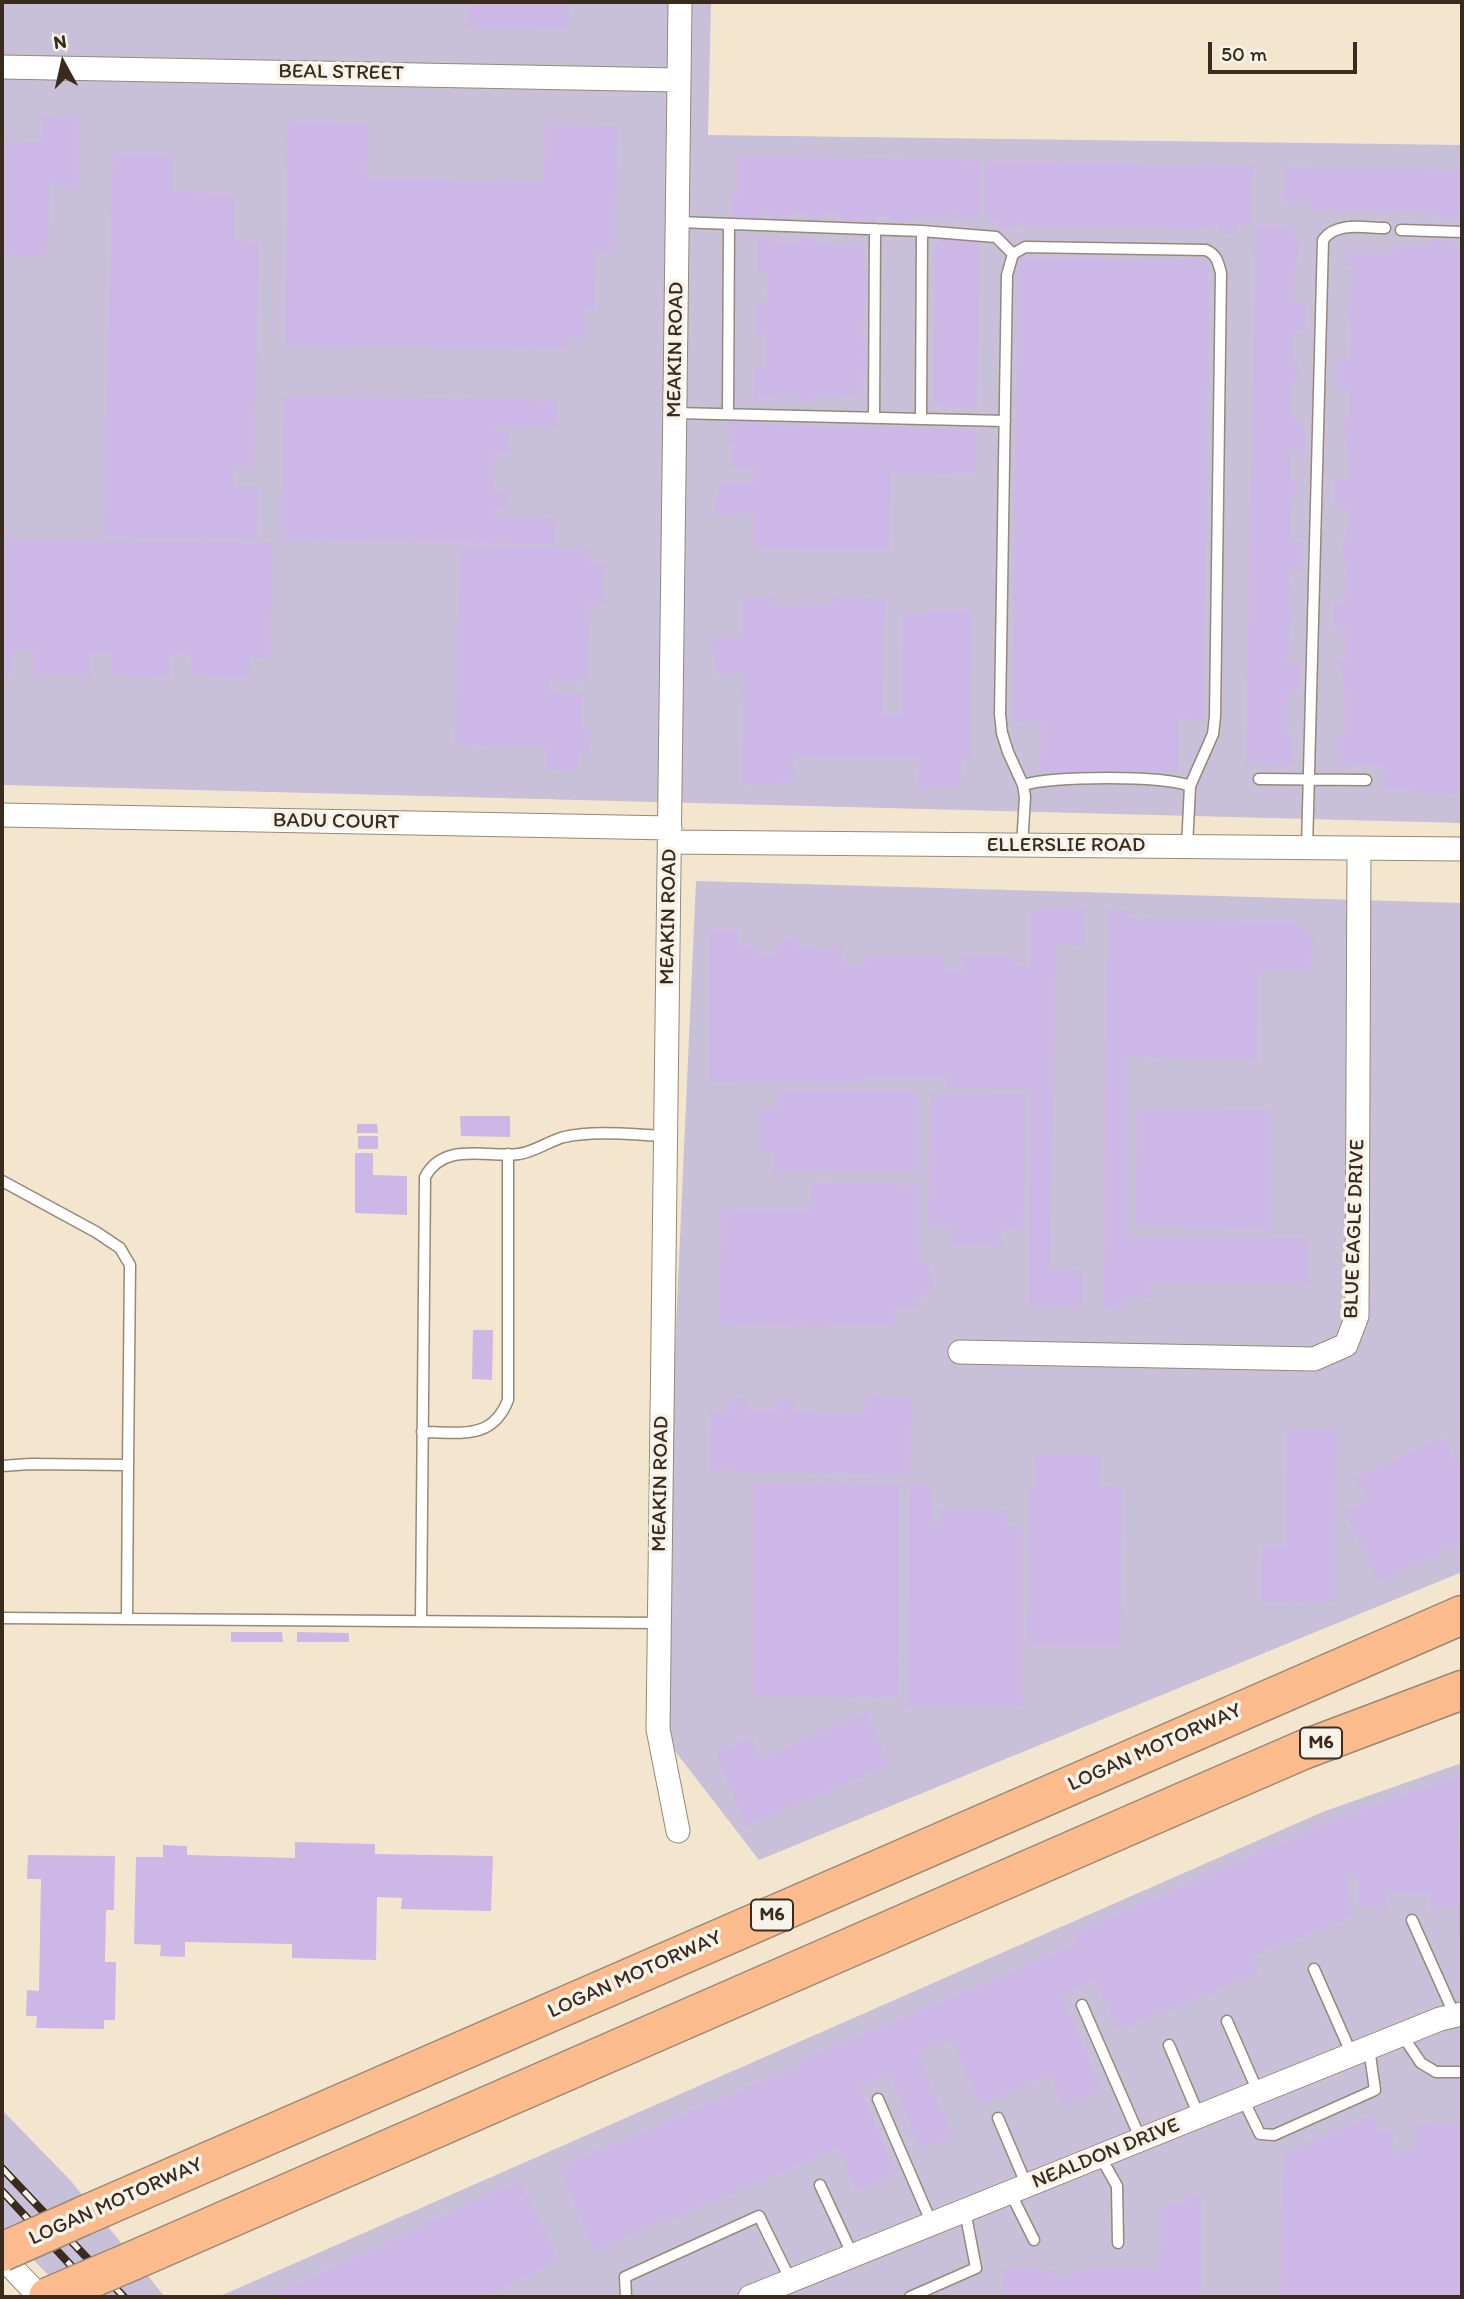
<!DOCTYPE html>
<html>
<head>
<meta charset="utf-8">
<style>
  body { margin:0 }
  #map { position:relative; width:1464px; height:2299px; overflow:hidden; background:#f4e6ce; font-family:Itim,sans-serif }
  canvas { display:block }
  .frame { position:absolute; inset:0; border:4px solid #3b2a1e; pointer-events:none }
  .north { position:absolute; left:28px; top:28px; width:70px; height:70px; -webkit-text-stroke:5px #f7f3e8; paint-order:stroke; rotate:352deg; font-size:19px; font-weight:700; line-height:28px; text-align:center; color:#3b2a1e }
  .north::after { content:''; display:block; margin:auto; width:24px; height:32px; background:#3b2a1e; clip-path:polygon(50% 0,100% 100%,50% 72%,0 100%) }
  .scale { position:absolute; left:1208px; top:42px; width:149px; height:32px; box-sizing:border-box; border:4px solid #3b2a1e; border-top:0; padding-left:9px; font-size:21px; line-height:24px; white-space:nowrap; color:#3b2a1e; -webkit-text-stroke:5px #f7f3e8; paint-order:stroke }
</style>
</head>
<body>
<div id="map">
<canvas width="1464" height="2299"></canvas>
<div class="frame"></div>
<div class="north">N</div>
<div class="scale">50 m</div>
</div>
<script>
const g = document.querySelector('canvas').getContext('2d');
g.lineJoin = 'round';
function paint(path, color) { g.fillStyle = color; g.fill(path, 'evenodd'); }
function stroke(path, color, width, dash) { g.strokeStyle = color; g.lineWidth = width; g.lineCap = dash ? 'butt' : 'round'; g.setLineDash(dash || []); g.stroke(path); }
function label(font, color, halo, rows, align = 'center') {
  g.font = font + ' Itim,sans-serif'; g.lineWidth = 7; g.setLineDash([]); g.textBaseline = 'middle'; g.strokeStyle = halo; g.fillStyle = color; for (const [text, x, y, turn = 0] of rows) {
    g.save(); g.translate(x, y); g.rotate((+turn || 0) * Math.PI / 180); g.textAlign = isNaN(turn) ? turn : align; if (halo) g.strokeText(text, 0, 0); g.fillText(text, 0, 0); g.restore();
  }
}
paint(new Path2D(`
  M2,2H711L708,135L1462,145V823L2,785Z
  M696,881L1462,903V1572L759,1860L658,1729Z
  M1462,1763V2297H218L1325,1811Z
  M2,2110L71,2181L165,2297H71L2,2229Z`), '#c8bfd8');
paint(new Path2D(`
  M469,2H570L567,29L468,28Z
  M43,115L79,116V193L50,180L47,256L2,255V142L43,143Z
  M288,122L368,123L367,178L544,181L546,125L618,127L613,253H596L594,311L584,310V339L568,337L567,349L285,346Z
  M113,153L173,154V192L235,194V240L259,242L254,467H233V487H258L257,539L104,537Z
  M738,156L980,161L979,216H967V221H955V215H951L950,221H938V216H921L920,221H906L907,215H904V221H890V216H875V222L859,221V216H856V221H841V215L821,214V220H806V214H788V220H773V214H763V220H732V194H738Z
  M984,161L1253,165L1251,224H1237V233H1219V224H1215L1214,229L1021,226V220H1017L1016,230L998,229V220L984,219Z
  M1284,167L1462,169V212H1457L1458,219L1436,218V212L1311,210L1310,203H1284Z
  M1256,225H1294L1295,241L1301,242L1295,268L1293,301L1306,302L1305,329H1293V362L1299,363L1291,389L1292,422H1304V450H1291V483H1297L1291,510L1290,542L1302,543L1301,571L1289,570L1288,604H1295L1289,631L1287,664H1300L1299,691H1286V733H1292V765L1246,763Z
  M944,237L980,238L977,408L941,407L933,398L935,245Z
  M801,239H814L815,243L864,244V268H869V281H864V285H869L868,297H864L863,344H868L867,357H862V361H867V374H862V397L811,396V402L798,401V395L778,396V399H755V368H766V335H756V304H767L768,272L757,271V240L801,243Z
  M1431,240L1451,241V246L1462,247V793L1384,790L1385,766L1338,764V733L1345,734V690L1339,661H1346V628H1333V601H1346L1347,569L1341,541L1347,540L1348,508L1335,507V480H1348V448L1343,420H1350L1349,388L1337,387V360L1350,359L1351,327L1345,300L1352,299V266H1346V253L1393,254V246H1431Z
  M1018,258L1209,260L1203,720L1178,719L1179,771L1040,772L1042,722L1012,721Z
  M284,396L557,401L556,427L495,426V432L509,433L508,453H495L493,490H508L507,510H493V517L556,519L554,544L282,540Z
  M730,421H759V424L976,430V473L891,472L889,550L754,549V513L714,515L720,483L754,482V470L731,469L733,443H729Z
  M2,540L272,543L271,657H249L248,678L192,676L191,655H169L170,677L112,676V653H90V676L34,675V652L12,651V675L2,674Z
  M461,546L589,548L590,563H604L603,605L590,604L587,681L549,680V691L581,692V728H590L589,753H578V770L547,769V748L455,744Z
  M774,596L773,606L835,605V597L885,600L882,714H902L903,612L972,610L971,760H961L960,786L917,789L921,759L793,757L792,783L742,785L744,673L717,674L711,636L743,639V597Z
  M1084,908L1085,945L1056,944L1050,1270L1083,1271L1082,1308L1029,1306L1030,1089L947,1088L948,1078H864V1083L709,1081V930H738V945H758V954H777L779,938H799V947L842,948V965H865V956L944,957V969H964V955H1015V967H1031V909Z
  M1108,910L1128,911V919L1296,922L1313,938L1310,971H1258L1257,1061L1127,1056L1126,1237L1308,1239V1284L1151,1282V1297L1126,1296V1308H1104Z
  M777,1091H918V1172H774V1152H760V1108H777Z
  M931,1093L1026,1095L1023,1229L1001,1228V1246L952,1245V1228L928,1227Z
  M1137,1110L1271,1111L1270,1230L1136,1226Z
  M460,1116H510V1137L461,1136Z
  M357,1124H377L378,1133H357Z
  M358,1136H378V1149H358Z
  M355,1153H373V1175L407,1176V1215L355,1213Z
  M812,1183L919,1185L918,1262L927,1261L934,1284L911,1310L895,1309V1325H838L822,1328L720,1324L721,1209L810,1210Z
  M473,1330H493L492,1380L472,1379Z
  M865,1395L912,1396L910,1474L710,1471L711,1411L729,1412V1399H748V1410H779L778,1400H793L792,1411L865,1412Z
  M1287,1429H1336L1334,1602L1261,1601L1262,1546H1286Z
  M1442,1436L1455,1463L1462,1460V1543L1379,1583L1345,1512L1368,1501L1356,1477Z
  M1035,1456H1101L1100,1487L1122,1488L1120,1647L1027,1646L1029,1488H1037Z
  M899,1483L898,1697L754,1696V1484Z
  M910,1484H926L932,1491L931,1527L940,1526V1510H1006L1005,1527H1022V1706H908Z
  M231,1632H282L283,1642H231Z
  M297,1632L349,1633V1642H297Z
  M866,1712L889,1765L746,1826L716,1753L752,1738L760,1758Z
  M1462,1775V1820H1458V1846H1462V1934H1458V1905L1430,1909L1431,1894L1386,1893V1908H1359V1876H1347L1351,1917L1251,1957L1258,1974L1119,2030L1095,1981L1061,1995L1102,2091L1064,2108L1050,2075L981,2105L951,2039L917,2054L952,2136L921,2149L890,2074L859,2087L896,2175L856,2191L839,2148L595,2251L559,2167L802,2064L800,2059L936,2004L1077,1943L1073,1934L1342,1816Z
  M295,1842L375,1844V1854L493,1856L491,1911L401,1909L402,1898L377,1897L376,1960L292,1958V1944L185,1942V1957L160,1956L161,1945L134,1944L136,1857H163V1845L187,1846V1855L295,1858Z
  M28,1855L115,1856L114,1910H106L105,1962H116L115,2020H104V2029L36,2028L37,2016H26L27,1990L39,1991L41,1879H27Z
  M1375,2114L1376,2131H1393L1392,2153L1416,2151L1417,2123L1462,2124V2297H1281L1284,2154Z
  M519,2180L559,2261L483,2297H269Z
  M1185,2194L1201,2195V2297H1003L1004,2267L1054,2271L1055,2282L1086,2268L1160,2269L1162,2203H1185Z`), '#ccb7e6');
const lane = new Path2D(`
  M678,222L922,231L996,237L1013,254
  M1401,230L1462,232
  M676,413L1005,421
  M728,414L729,224
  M874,418L875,229
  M921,419L922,231
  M1259,779L1366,780
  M1023,785C1054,776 1161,775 1190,786
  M1022,846L1025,797L1023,785L1008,752L1002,733L1000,714L1007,275L1013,254L1025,247L1206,250C1217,255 1218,262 1221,273L1215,717L1213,734L1190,786L1187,847
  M1307,848L1323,240C1336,221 1365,228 1385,228
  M2,1181L96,1232L120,1248L130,1265L128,1465
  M422,1432C460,1432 492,1441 508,1400V1154
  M2,1466L30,1464L128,1465L127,1618
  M2,1618L659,1623
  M421,1621L425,1177C444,1141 486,1158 519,1154C534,1152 549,1141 564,1137C597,1130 634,1135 667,1136
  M1412,1920L1455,2016
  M1314,1969L1352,2055
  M1082,2005L1141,2140
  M1227,2021L1258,2092
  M1402,2035L1421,2063L1436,2072H1462
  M1169,2045L1199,2116
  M878,2099L932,2224
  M1243,2099L1260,2134L1274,2135L1375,2090L1369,2048
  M998,2118L1027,2186
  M1100,2156L1117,2186L1118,2243
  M820,2185L853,2256
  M1010,2192L1034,2240
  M626,2297L625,2277L759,2216L791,2281
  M910,2297L976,2268L965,2211`);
const street = new Path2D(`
  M2,67L679,80
  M2,815L670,828
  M670,842L1462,849
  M960,1352L1314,1359L1346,1345L1357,1316L1359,848
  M678,1831L658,1729L680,2
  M2,2257L40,2297
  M750,2297L1440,2019L1462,2014`);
const highway = new Path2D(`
  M83,2216L1462,1615
  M132,2261L1183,1802L1303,1750L1462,1690`);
stroke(lane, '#988876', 13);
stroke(street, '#988876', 25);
stroke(highway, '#988876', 41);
stroke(lane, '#fff', 10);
stroke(street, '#fff', 23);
stroke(highway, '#fbbb8c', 38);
const rail = new Path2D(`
  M2,2168L124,2297
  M2,2191L100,2297`);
stroke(rail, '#3b2a1e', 8);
stroke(rail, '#f7f3e8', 5, [16]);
const highwayBridge = new Path2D(`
  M2,2252L83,2216
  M48,2297L132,2261`);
stroke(highwayBridge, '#988876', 41, []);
stroke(highwayBridge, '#fbbb8c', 38);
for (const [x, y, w] of [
  [1321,1743,42],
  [772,1915,42]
]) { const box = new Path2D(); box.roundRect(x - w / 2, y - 15.5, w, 31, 5); g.fillStyle = '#f7f3e8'; g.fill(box); stroke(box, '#3b2a1e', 2); }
label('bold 19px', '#3b2a1e', null, [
  ["M6",1321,1743],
  ["M6",772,1915]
]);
label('21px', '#3b2a1e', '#f7f3e8', [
  ["BEAL STREET",341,73,1],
  ["MEAKIN ROAD",676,350,-89],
  ["BADU COURT",336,822,1],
  ["ELLERSLIE ROAD",1066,846],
  ["MEAKIN ROAD",669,917,-89],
  ["BLUE EAGLE DRIVE",1355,1229,-88],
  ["MEAKIN ROAD",661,1484,-89],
  ["LOGAN MOTORWAY",1155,1748,-24],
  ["LOGAN MOTORWAY",635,1975,-24],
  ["NEALDON DRIVE",1106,2154,-22],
  ["LOGAN MOTORWAY",116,2202,-24]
]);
</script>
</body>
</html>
